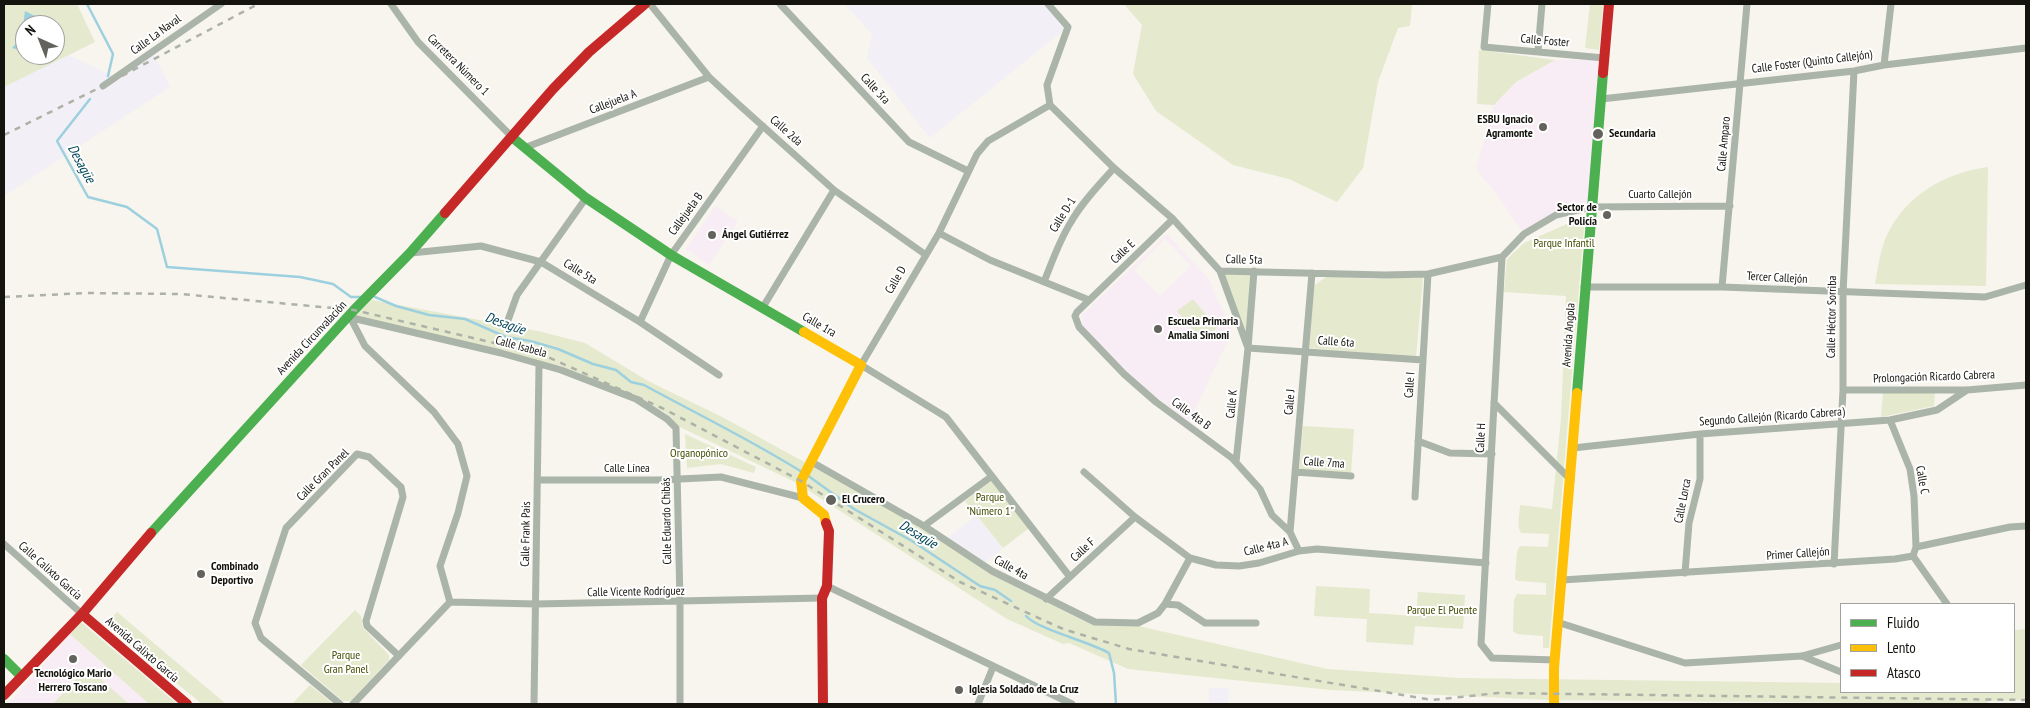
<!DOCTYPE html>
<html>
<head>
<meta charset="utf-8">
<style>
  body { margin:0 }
  #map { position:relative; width:2030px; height:708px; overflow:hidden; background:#f7f5ed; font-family:"PT Sans Narrow",sans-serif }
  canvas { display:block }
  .frame { position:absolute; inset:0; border:5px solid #14130e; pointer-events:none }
  .legend { position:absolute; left:1840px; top:603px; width:175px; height:90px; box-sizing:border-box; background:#fff; border:1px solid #a1a19f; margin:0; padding:6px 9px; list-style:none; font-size:15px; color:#14130e }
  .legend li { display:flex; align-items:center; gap:10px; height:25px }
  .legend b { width:25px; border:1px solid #a1a19f }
  .north { position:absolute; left:15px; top:15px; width:50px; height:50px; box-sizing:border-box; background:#fff; border:1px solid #a1a19f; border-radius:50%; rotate:316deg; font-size:14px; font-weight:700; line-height:20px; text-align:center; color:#14130e }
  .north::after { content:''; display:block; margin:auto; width:18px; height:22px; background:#63625c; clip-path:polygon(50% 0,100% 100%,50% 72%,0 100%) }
</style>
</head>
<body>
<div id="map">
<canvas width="2030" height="708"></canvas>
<div class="frame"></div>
<ul class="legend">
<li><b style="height:6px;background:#4caf50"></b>Fluido</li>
<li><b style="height:6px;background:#ffc107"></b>Lento</li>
<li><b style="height:6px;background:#c62828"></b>Atasco</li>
</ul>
<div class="north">N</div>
</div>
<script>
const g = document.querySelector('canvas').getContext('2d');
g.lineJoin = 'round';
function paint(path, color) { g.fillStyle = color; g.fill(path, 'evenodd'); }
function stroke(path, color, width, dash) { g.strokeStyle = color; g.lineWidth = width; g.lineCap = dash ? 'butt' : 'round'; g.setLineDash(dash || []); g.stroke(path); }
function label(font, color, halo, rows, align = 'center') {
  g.font = font + ' "PT Sans Narrow",sans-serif'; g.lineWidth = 4; g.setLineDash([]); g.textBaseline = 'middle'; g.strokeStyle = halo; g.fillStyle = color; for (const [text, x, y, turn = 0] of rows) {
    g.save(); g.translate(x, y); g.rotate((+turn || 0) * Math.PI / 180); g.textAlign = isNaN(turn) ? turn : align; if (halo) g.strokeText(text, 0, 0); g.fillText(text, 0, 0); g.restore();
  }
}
paint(new Path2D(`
  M844,4H1048L1068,27L930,138L867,58L872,34Z
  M153,53L170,87L4,196V86L68,55L116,77Z
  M976,516L1003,548L984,564L947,538Z
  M1209,688H1229L1228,704H1209Z`), '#f2f0f6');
paint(new Path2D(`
  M1555,60H1605L1591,207L1556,215L1524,234L1497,195L1476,169L1494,105L1516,82Z
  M715,206L738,221L709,265L686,249Z
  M1167,234L1209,279L1232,332L1189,422L1126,373L1082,325V315ZM1165,239L1191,266L1160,296L1134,270Z
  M70,634L149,704H8Z`), '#f8edf4');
paint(new Path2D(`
  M4,4H77L95,42L4,87ZM25,25H55V55H25Z
  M1124,4H1412L1410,26L1398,28L1378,82L1363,168L1337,202L1289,179L1233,165L1156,111L1133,74L1142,25Z
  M1590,4H1603L1599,50L1585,48Z
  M1479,50L1555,60L1516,82L1494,105L1477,104Z
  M1988,167L1986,286L1875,284C1878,268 1880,250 1887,235C1906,195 1945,173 1988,167Z
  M1585,216L1549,648H1543V636L1517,634L1513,631L1514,600L1517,594L1546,595V583L1518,581L1515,579L1517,552L1520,546L1548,547L1549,534L1521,533C1516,526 1520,513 1520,505L1552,509L1561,419L1566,296L1504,292L1507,259L1524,243Z
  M1220,271H1254L1248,348Z
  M1327,276L1371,279L1423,277L1416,357L1309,348L1314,286Z
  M1193,299L1217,328L1201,340L1177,311Z
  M372,300L538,331L585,343L648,381L722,417L925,528L987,572L1095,624L1134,625L1327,669L1459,678L1841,683V692H2014V630L2026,629V700L1988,701L1987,704L1549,700L1331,690L1128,669L1069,643L1063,644L1007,619L797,483L680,427L666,413L639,398L560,366L542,363L501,349L354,316Z
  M1883,392H1935L1934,406L1881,417Z
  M1303,426L1354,429L1351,474L1299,470Z
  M685,434L756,467L754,473L721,464L687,468Z
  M992,480L1029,528L1003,548L965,501Z
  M1316,586L1370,589L1369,613L1416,616L1418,592L1465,595L1463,629L1415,626L1413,645L1366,642L1367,619L1314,616Z
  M355,610L361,616L363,628L389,655V660L351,701H343L301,665Z
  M117,612L226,704H202L106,625Z
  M81,622L177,704H149L70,634Z
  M87,667L129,704H53Z
  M310,685L333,704H292Z`), '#e5e9cd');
paint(new Path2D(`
  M25,11L39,18L43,25H25V51H23L12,48C26,34 22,29 25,11Z`), '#9dd0df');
stroke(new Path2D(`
  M87,4L113,54L108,76
  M90,99L57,141L88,197L127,207L157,229L167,267L300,277L333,284L351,297H362
  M375,297L396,306L429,315L465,319L506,337L530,341L558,349L593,364L616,370L631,382L644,385C697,414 751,440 802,472
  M807,475L854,509L912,541L980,586L995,590L1011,601
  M1026,616C1039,630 1088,641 1109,653L1114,673L1116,704`), '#9dd0df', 2.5);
stroke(new Path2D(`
  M391,4L418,42L513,138
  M650,4L709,77L737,103L834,190L926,255
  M780,4L909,142L968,171
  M1048,4L1068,27L1047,85L1050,105
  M1488,4L1484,47L1604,58
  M1538,51L1542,4
  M1884,65L1891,4
  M103,86L221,4
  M1601,99L1854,71L1884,65L2026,48
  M1050,105L988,141L977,154L939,233L861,365L946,417L1070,577
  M1050,105L1114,168L1173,219L1220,271L1385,275L1428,274L1502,257
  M524,148L709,77
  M1173,219L1077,312L1075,316L1079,327L1124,374L1156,402L1232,458L1260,489L1272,515L1290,532L1299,551
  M939,233L990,260L1089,300
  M411,253L481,246L541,262L640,322L719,375
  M1220,271L1248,348L1236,462
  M1254,271L1248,348L1423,360
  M1044,282C1052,262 1059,241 1071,222C1082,202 1099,185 1114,168
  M1584,287H1722L1985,297L2026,285
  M1722,287L1747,4
  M763,307L834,190
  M348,317L501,353L561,370L636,399L667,419L676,428L680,602V704
  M350,317L365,346L434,412L458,444L467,476L458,513L440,566L450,602
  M640,322L671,255L763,126
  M507,323L517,295L586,198
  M1843,390H1967L2026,385
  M1494,403L1571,480
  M1890,420L1910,469L1914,496L1916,547
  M1418,441L1450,453L1492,454
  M1573,448L1700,434L1890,420L1937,410L1967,390
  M810,461L924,526L992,571L1095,622L1138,623L1158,613L1165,604L1190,558
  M1084,472L1135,517L1190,558L1216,565L1239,566L1259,563L1299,551L1317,549L1486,563
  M1295,472L1351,476
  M538,480H659L721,477L803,498
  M1415,497L1428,274
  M924,526L992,476
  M1290,532L1312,273
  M4,544L82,614
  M1913,556L1947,604
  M1834,564L1843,390V293L1854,71
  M1685,573L1689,523L1700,479V434
  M1562,580L1895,559L1913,556L1916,547L2010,527L2026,526
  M827,586L1072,704
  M1046,599L1135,517
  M450,602L536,604L822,598
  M1165,604L1178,605L1205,623H1256
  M1557,622L1685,663L1802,656L1841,645
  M1802,656L1841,672
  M1555,660L1492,658L1481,644L1502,257L1524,234L1556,215L1591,207L1730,206
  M340,704L261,638L255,623L286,528L357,454L369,457L401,487L403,497L366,621L367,626L399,656
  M353,704L450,602
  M534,704L539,365
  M978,704L993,667`), '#aab4a8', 7);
stroke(new Path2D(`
  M513,138L586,198L671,255L804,332
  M1577,393L1603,73
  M151,533L354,310L410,253L445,213
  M4,659L21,676`), '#4caf50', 10);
stroke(new Path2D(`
  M804,332L861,365L801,481L803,498L824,515L826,523
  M1554,704V668L1577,393`), '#ffc107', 10);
stroke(new Path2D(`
  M1603,73L1609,4
  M445,213L553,89L589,52L645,4
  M82,614L187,704
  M4,695L82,614L151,533
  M823,704L822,598L827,586L829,531L826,523`), '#c62828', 10);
stroke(new Path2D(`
  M4,135L103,86L258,4
  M4,297L87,293L181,294L354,310L541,354L662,408L801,481L960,582L1063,629L1129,649L1432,700L1498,693L2026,700`), '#adb2a9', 2.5, [6, 6]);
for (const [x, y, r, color] of [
  [1543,127,5,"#63625c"],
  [1598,134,6,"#63625c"],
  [1607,215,5,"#63625c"],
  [712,235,5,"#63625c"],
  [1158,329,5,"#63625c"],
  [831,500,6,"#63625c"],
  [201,574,5,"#63625c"],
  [73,659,5,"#63625c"],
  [959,690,5,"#63625c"]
]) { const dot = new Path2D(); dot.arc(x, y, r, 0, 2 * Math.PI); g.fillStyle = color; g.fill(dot); stroke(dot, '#fff', 2); }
label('12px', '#14130e', '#fff', [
  ["Calle La Naval",156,35,-36],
  ["Calle Foster",1545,41,5],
  ["Calle Foster (Quinto Callejón)",1812,62,-7],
  ["Carretera Número 1",458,65,45],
  ["Calle 3ra",875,89,47],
  ["Callejuela A",613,102,-21],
  ["Calle 2da",786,131,42],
  ["Calle Amparo",1724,144,-85],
  ["Cuarto Callejón",1660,195],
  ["Callejuela B",686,214,-54],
  ["Calle D-1",1063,215,-58],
  ["Calle E",1123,252,-44],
  ["Calle 5ta",1244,260,1],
  ["Calle 5ta",580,272,32],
  ["Tercer Callejón",1777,278,3],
  ["Calle D",896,280,-60],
  ["Calle Héctor Sorriba",1832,317,-89],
  ["Calle 1ra",819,325,30],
  ["Avenida Angola",1569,335,-86],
  ["Avenida Circunvalación",312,338,-47],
  ["Calle 6ta",1336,342,4],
  ["Calle Isabela",521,347,15],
  ["Prolongación Ricardo Cabrera",1934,377,-2],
  ["Calle I",1410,385,-86],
  ["Calle J",1290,402,-85],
  ["Calle K",1232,404,-84],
  ["Calle 4ta B",1191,414,36],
  ["Segundo Callejón (Ricardo Cabrera)",1772,417,-4],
  ["Calle H",1481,438,-87],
  ["Calle 7ma",1324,463,4],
  ["Calle Línea",627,469],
  ["Calle Gran Panel",323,475,-45],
  ["Calle C",1922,480,80],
  ["Calle Lorca",1683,501,-79],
  ["Calle Eduardo Chibás",667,521,-91],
  ["Calle Frank Pais",526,534,-89],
  ["Calle 4ta A",1266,547,-14],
  ["Calle F",1083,550,-43],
  ["Primer Callejón",1798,554,-4],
  ["Calle 4ta",1011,568,29],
  ["Calle Calixto García",50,571,42],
  ["Calle Vicente Rodríguez",636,592,-1],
  ["Avenida Calixto García",142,650,41]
]);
label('bold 12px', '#14130e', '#fff', [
  ["ESBU Ignacio",1533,120,"right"],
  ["Agramonte",1533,134,"right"],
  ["Secundaria",1609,134],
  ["Sector de",1597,208,"right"],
  ["Policía",1597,222,"right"],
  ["Ángel Gutiérrez",722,235],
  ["Escuela Primaria",1168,322],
  ["Amalia Simoni",1168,336],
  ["El Crucero",842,500],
  ["Combinado",211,567],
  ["Deportivo",211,581],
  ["Tecnológico Mario",73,674,"center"],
  ["Herrero Toscano",73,688,"center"],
  ["Iglesia Soldado de la Cruz",969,690]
], 'left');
label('12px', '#454d04', '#fff', [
  ["Parque Infantil",1564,244],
  ["Organopónico",699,454],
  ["Parque",990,498],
  ["\"Número 1\"",990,512],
  ["Parque El Puente",1442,611],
  ["Parque",346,656],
  ["Gran Panel",346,670]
]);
label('italic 14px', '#034658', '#fff', [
  ["Desagüe",81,164,61],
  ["Desagüe",505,324,20],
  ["Desagüe",918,535,31]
]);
</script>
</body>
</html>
